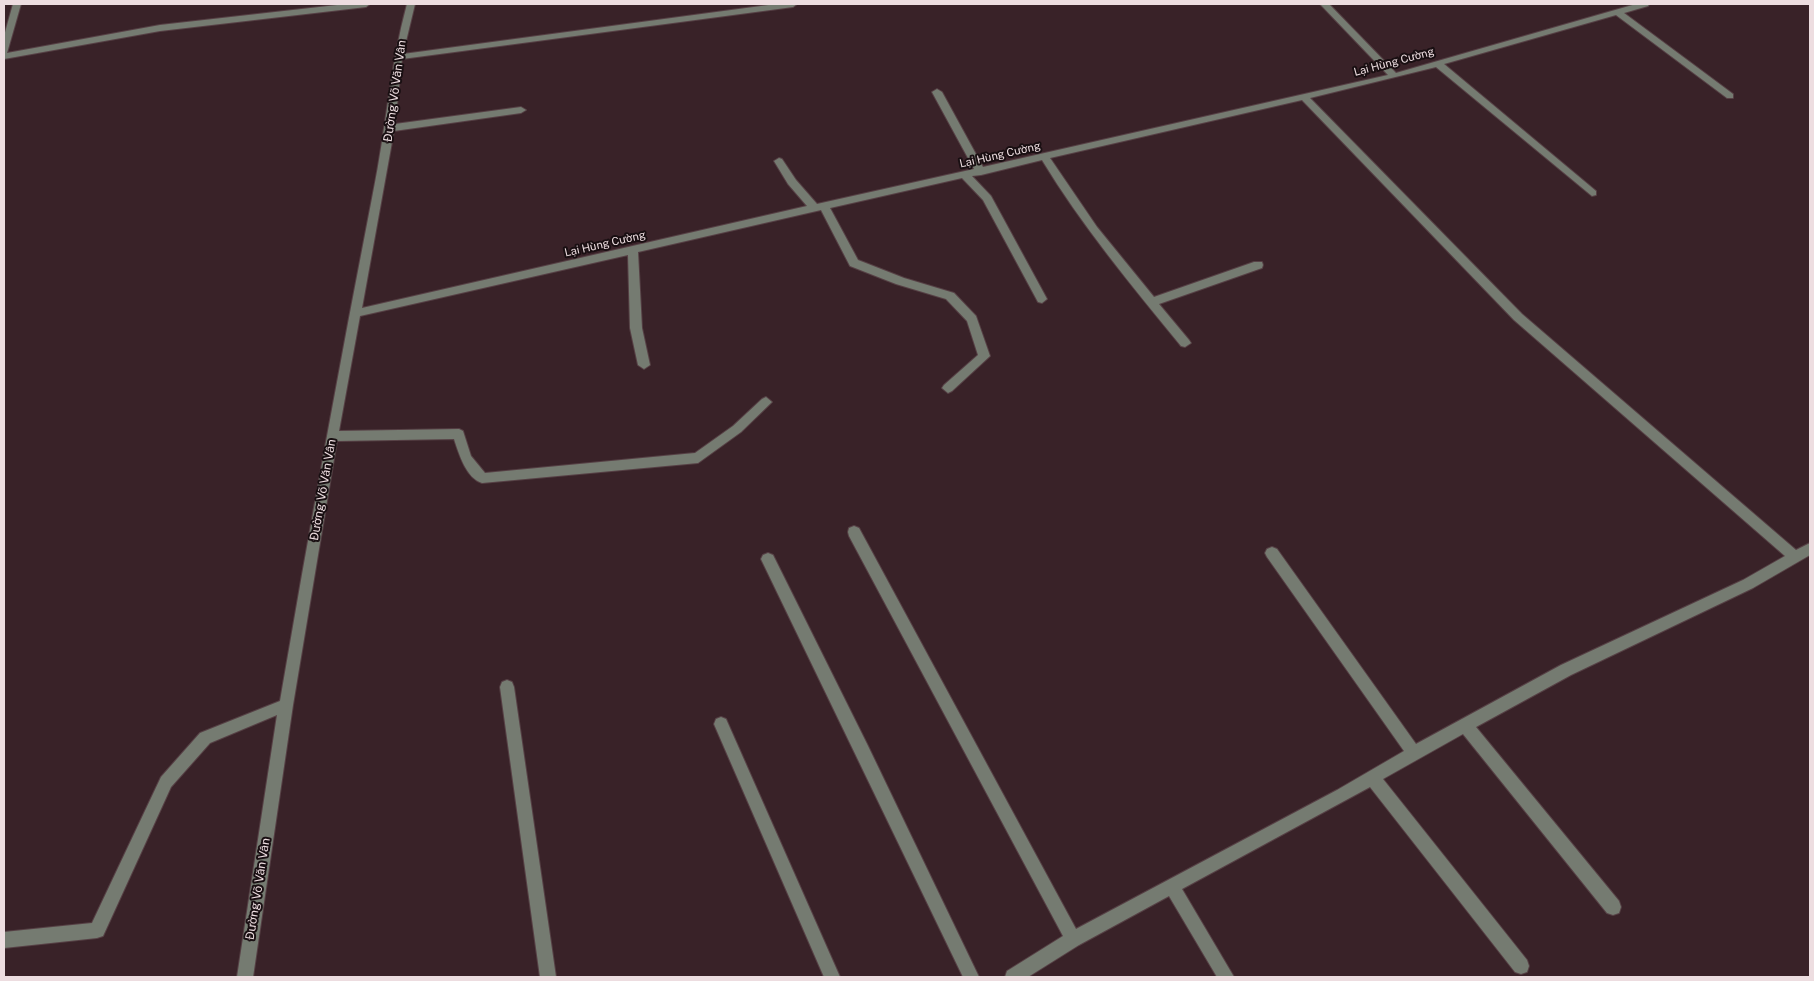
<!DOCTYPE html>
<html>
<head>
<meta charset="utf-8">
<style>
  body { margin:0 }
  #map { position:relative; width:1814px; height:981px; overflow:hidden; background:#392228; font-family:"Public Sans",sans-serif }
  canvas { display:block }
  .frame { position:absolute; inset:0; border:5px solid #eddde0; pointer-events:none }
</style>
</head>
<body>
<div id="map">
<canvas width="1814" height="981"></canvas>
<div class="frame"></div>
</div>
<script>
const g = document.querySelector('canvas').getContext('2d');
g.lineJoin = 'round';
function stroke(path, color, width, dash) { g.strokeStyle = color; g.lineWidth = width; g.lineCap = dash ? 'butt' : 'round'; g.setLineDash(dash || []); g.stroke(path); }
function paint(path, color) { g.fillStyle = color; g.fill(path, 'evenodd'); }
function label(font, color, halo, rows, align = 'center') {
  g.font = font + ' "Public Sans",sans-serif'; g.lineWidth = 4; g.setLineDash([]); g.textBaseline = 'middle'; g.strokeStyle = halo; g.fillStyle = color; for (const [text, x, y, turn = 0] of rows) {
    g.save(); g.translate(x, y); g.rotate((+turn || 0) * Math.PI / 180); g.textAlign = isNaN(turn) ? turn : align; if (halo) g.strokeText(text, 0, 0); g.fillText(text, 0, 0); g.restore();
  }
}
const minor = new Path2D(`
  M13,4H21L7,53L160,25L346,4H370L366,7L160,31L4,59V36Z
  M407,4H415L403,54L776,4H797L793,7L402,59L395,124L521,107L526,110L521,113L394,131L362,308L807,206L788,184L774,161L779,158L782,159L796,180L817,204L974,169L932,92L937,89L942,92L983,167L1388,75L1320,4H1329L1396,73L1636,4H1649L1648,6L1624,13L1733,94V98H1727L1616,15L1444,64L1596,191V195L1592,196L1436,67L1310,98L1522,314L1796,550L1810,543V555L1753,588L1571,675L1476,727L1619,901L1621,907L1619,913L1613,915L1607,913L1463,734L1383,779L1527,960L1529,966L1527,972L1521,974L1515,972L1370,787L1182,889L1234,977H1217L1169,896L1079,945L1028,977H1005L1007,971L1063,936L849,536L848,532L849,528L854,526L859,528L1076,929L1337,790L1404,751L1267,557L1265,553L1267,549L1272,547L1277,549L1416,744L1561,665L1743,580L1785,556L1514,320L1302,100L1050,158L1097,227L1154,297L1254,262H1262L1263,265L1262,268L1159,304L1189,340L1191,343L1185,347L1181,346C1132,286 1082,226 1042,160L981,175L972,176L991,196L1047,299L1042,303L1038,302L983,200L962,178L830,208L858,260L904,278L954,293L976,316L990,356L952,391L948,393L942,388L944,385L978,355L967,321L946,299L896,284L850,266L821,210L638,252L642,328L650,365L644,369L638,365L630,328L628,255L360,316L339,431L459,429L463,431L471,456L485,473L695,453L733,426L762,399L766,397L772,402L741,432L698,463L482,483C466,478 459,454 454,439L337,441L293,705L253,977H237L277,715L210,743L171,787L103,936L97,938L4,948V932L92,923L161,777L200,733L280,701C309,531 340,362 373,193C386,130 390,66 407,4Z
  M768,553L773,555L868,746L979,977H963L761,559L763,555Z
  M507,680L512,682L514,687L556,977H540L500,687L502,682Z
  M721,717L726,719L840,977H824L714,724L716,719Z`);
stroke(minor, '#564045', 2);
paint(minor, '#757b71');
label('11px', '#eddde0', '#190f12', [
  ["Lại Hùng Cường",1394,62,-15],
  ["Lại Hùng Cường",1000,155,-13],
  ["Lại Hùng Cường",605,244,-13]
]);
label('12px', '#eddde0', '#190f12', [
  ["Đường Võ Văn Vân",395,91,-82],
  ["Đường Võ Văn Vân",323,490,-80],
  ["Đường Võ Văn Vân",258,889,-81]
]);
</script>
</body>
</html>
